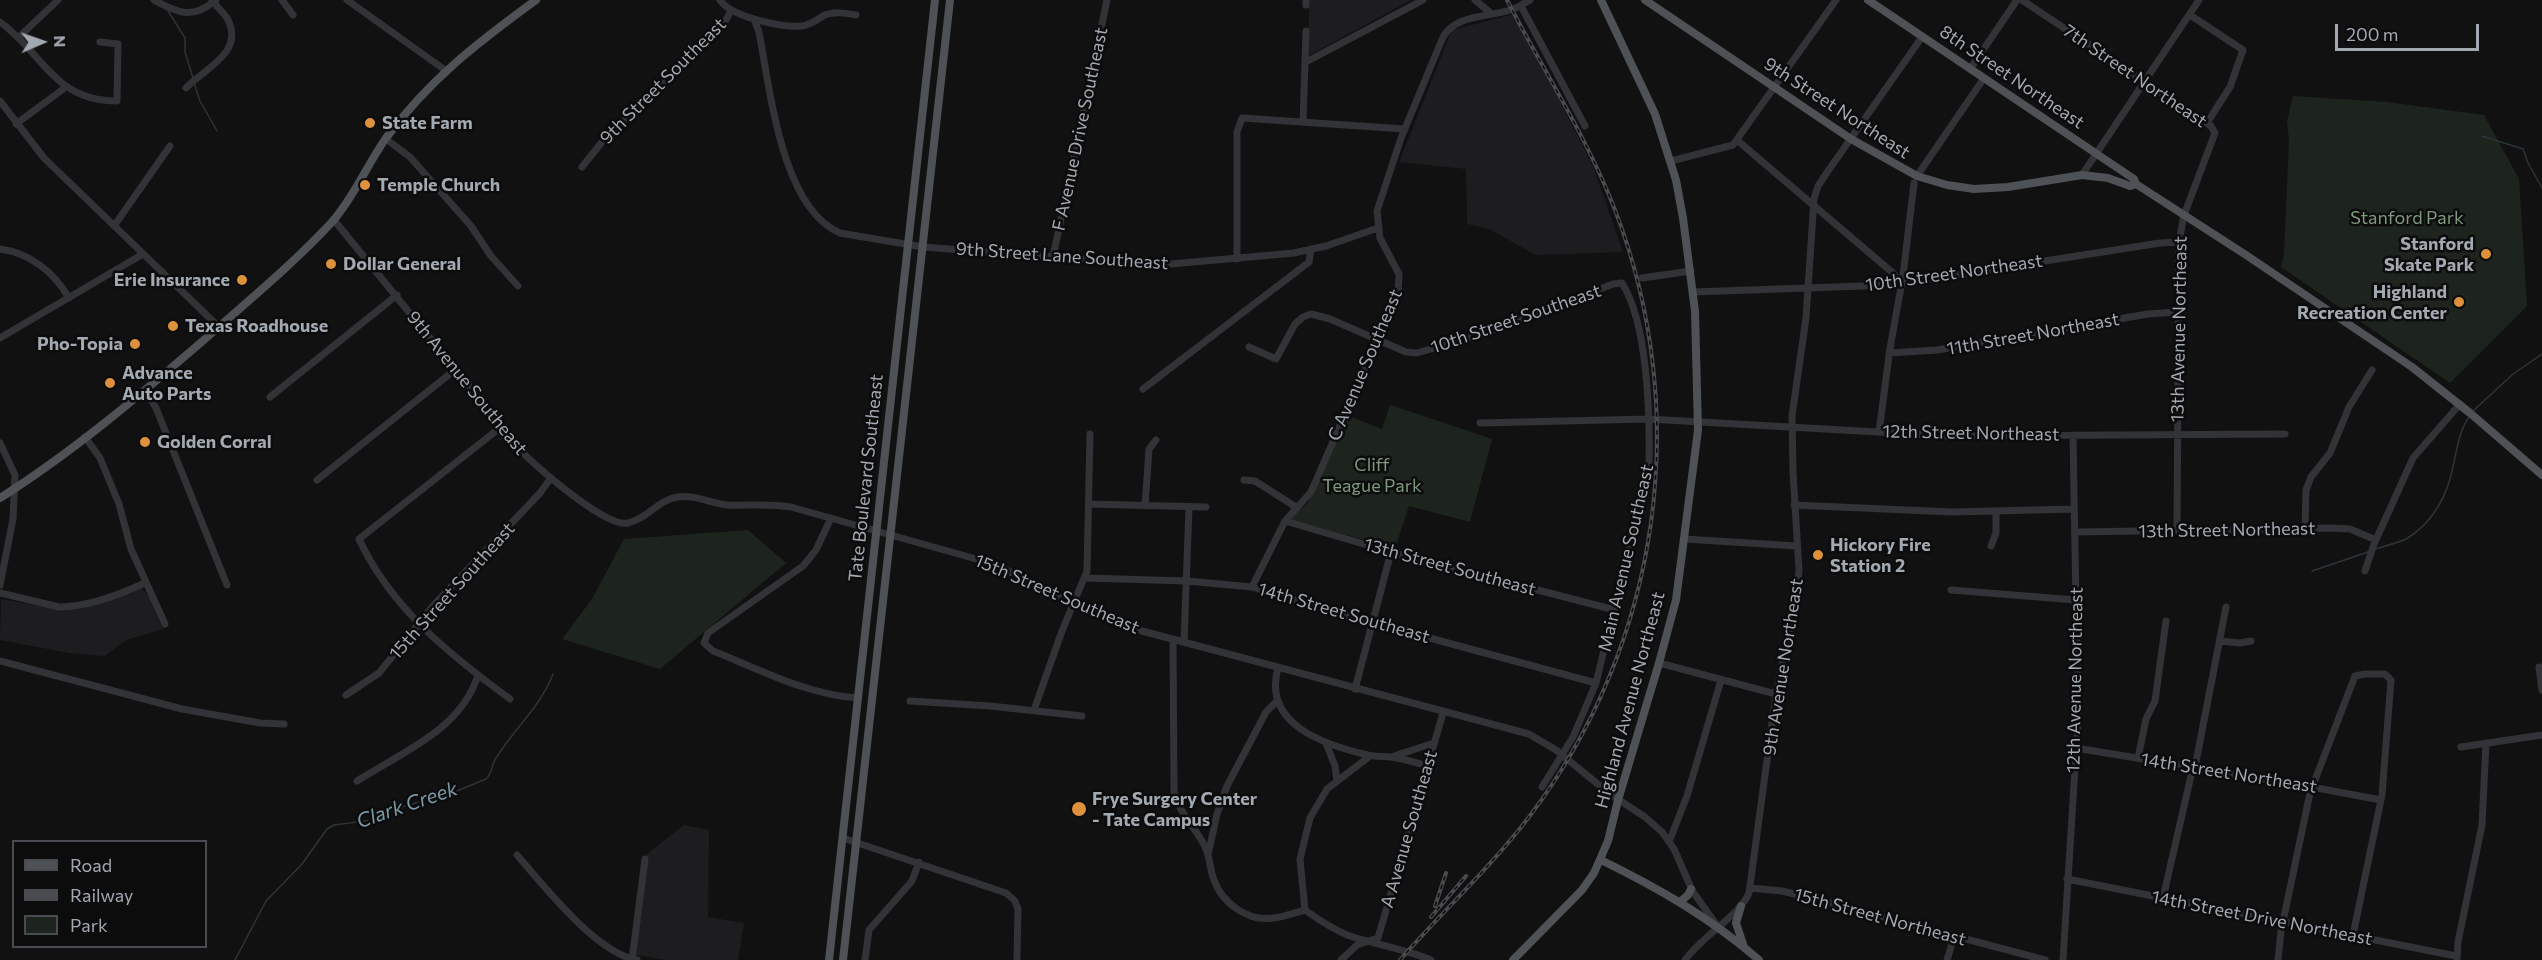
<!DOCTYPE html>
<html>
<head>
<meta charset="utf-8">
<style>
  body { margin:0 }
  #map { position:relative; width:2542px; height:960px; overflow:hidden; background:#111112; font-family:Commissioner,sans-serif }
  canvas { display:block }
  .legend { position:absolute; left:12px; top:840px; width:195px; height:108px; box-sizing:border-box; background:#0c0c0d; border:2px solid #484b4f; margin:0; padding:8px 10px; list-style:none; font-size:18px; color:#a3a9b1 }
  .legend li { display:flex; align-items:center; gap:12px; height:30px }
  .legend b { width:30px; border:2px solid #484b4f }
  .north { position:absolute; left:12px; top:12px; width:60px; height:60px; -webkit-text-stroke:4px #0c0c0d; paint-order:stroke; rotate:88deg; font-size:16px; font-weight:700; line-height:24px; text-align:center; color:#a3a9b1 }
  .north::after { content:''; display:block; margin:auto; width:21px; height:27px; background:#a3a9b1; clip-path:polygon(50% 0,100% 100%,50% 72%,0 100%) }
  .scale { position:absolute; left:2335px; top:24px; width:144px; height:27px; box-sizing:border-box; border:3px solid #a3a9b1; border-top:0; padding-left:8px; font-size:18px; line-height:21px; white-space:nowrap; color:#a3a9b1; -webkit-text-stroke:4px #0c0c0d; paint-order:stroke }
</style>
</head>
<body>
<div id="map">
<canvas width="2542" height="960"></canvas>
<ul class="legend">
<li><b style="height:8px;background:#4e5155"></b>Road</li>
<li><b style="height:8px;background:#494b4f"></b>Railway</li>
<li><b style="height:16px;background:#1d241d"></b>Park</li>
</ul>
<div class="north">N</div>
<div class="scale">200 m</div>
</div>
<script>
const g = document.querySelector('canvas').getContext('2d');
g.lineJoin = 'round';
function paint(path, color) { g.fillStyle = color; g.fill(path, 'evenodd'); }
function stroke(path, color, width, dash) { g.strokeStyle = color; g.lineWidth = width; g.lineCap = dash ? 'butt' : 'round'; g.setLineDash(dash || []); g.stroke(path); }
function label(font, color, halo, rows, align = 'center') {
  g.font = font + ' Commissioner,sans-serif'; g.lineWidth = 5; g.setLineDash([]); g.textBaseline = 'middle'; g.strokeStyle = halo; g.fillStyle = color; for (const [text, x, y, turn = 0] of rows) {
    g.save(); g.translate(x, y); g.rotate((+turn || 0) * Math.PI / 180); g.textAlign = isNaN(turn) ? turn : align; if (halo) g.strokeText(text, 0, 0); g.fillText(text, 0, 0); g.restore();
  }
}
paint(new Path2D(`
  M1309,0H1411L1308,56Z
  M1515,14L1593,166L1623,252L1536,255L1489,229L1467,224L1466,169L1399,162L1452,30Z
  M142,589L148,595L163,629L126,640L105,656L69,653L0,640L1,599L58,609L97,604Z
  M684,825L709,830L708,917L744,923L738,960H667L636,955L647,854Z`), '#1d1d1f');
paint(new Path2D(`
  M2293,96L2387,102L2484,115L2519,179L2527,306L2450,383L2281,267L2284,253L2289,141L2287,121Z
  M1390,405L1492,439L1470,522L1409,506L1395,548L1293,521L1291,517L1308,503L1347,415L1382,429Z
  M748,530L786,563L660,669L562,639L592,599L624,539Z`), '#1d241d');
stroke(new Path2D(`
  M168,11L185,38V52L193,78
  M194,83L200,101L217,131
  M2482,136L2523,149L2528,163L2542,188
  M2473,411L2513,374L2542,354
  M2375,549C2382,547 2400,542 2406,539C2432,524 2448,495 2453,466C2457,450 2459,431 2469,417
  M2312,571L2368,552
  M235,960L266,901L302,864L327,829L334,825L372,820L394,809L452,793L486,779C493,773 491,765 496,758C514,729 541,706 553,674`), '#2b3439', 1.5);
stroke(new Path2D(`
  M154,0C179,13 192,20 216,0
  M282,0L293,15
  M347,0L445,70
  M720,0C731,17 783,28 802,26C810,25 816,20 823,16C833,11 845,13 856,15
  M1306,0V5
  M1475,0L1492,14
  M2022,0L2211,126L2215,133L2184,215L2179,242L2177,531
  M1521,6L1585,126
  M2190,15L2243,50L2230,87L2207,123
  M754,19L759,32C770,88 781,208 840,233L923,247L1160,265L1294,253L1326,246L1378,228
  M0,22C44,54 54,101 117,101L118,44L100,42
  M19,37L58,0
  M1306,62L1423,0
  M1970,69L2017,0
  M186,88C202,70 243,54 229,22C226,14 217,8 212,0
  M0,101L44,158L219,327
  M1303,122L1306,31
  M16,124L66,87
  M386,139L410,157L471,226L491,256L518,286
  M1738,141L1893,273L1901,284
  M1671,161L1733,145L1836,0
  M582,167L602,142L723,25L731,11
  M2082,175L2199,0
  M1917,176L1984,78
  M334,220L526,456C543,472 607,528 628,523C647,519 658,500 677,497C693,494 710,503 727,505C748,506 769,503 791,507L994,564L1085,609L1142,631L1529,734L1556,750L1610,794L1645,817L1662,832L1674,849L1693,892L1716,924
  M114,226L170,146
  M0,249C30,253 54,272 69,298
  M1053,257L1107,0
  M1237,259V132L1242,118L1405,129
  M1642,278L1691,271
  M1693,292L1891,285L2160,243L2179,242
  M0,338L143,254
  M1249,347L1276,359L1295,324L1303,317L1311,314L1330,319L1406,352L1417,353L1483,334L1613,284L1622,283C1648,324 1650,416 1649,465L1596,683L1573,737L1542,787
  M1889,353L1937,350L2148,314L2177,312
  M1143,389L1309,262L1311,249
  M145,390L156,408L227,585
  M270,397L397,295
  M1480,423L1648,419L1948,436L2285,434
  M501,427L359,539C391,608 450,655 510,699
  M1879,432L1890,348L1903,276L1914,183
  M85,437L100,458L119,504L131,549L165,624
  M0,443L15,475L13,519L0,585
  M317,480L456,369
  M1244,480L1255,481L1296,507
  M1089,504L1206,507
  M1794,505L1952,512L2074,509
  M1145,506L1149,449L1156,440
  M831,518L816,550L803,566L708,633L704,643L713,651C759,669 807,695 858,698
  M1285,521L1391,552L1615,610
  M2305,529L2306,490L2311,477L2330,453L2349,407L2372,370
  M2075,532L2330,528L2350,529L2376,540
  M1684,539L1797,546
  M1991,546L1996,533V511
  M2365,571L2374,544L2413,458L2460,404
  M1086,578L1187,581L1252,587L1337,613L1596,683
  M1252,587L1285,521L1311,492L1398,293L1399,274L1380,238L1377,211L1401,138L1443,37C1457,13 1490,18 1513,9C1519,7 1524,3 1530,0
  M1951,590L2076,600
  M0,593L59,607C88,607 119,595 145,583
  M1173,639L1174,792C1179,814 1197,828 1206,849C1210,859 1210,870 1214,880C1222,903 1248,922 1273,918C1283,917 1294,913 1305,910C1319,920 1334,930 1350,936C1377,945 1405,949 1431,960
  M2220,641L2240,643L2251,641
  M1184,642L1189,507
  M0,661L182,709L260,723L284,724
  M1659,663L1776,694
  M2539,667L2542,690
  M1278,668C1262,724 1324,745 1368,755C1375,757 1383,756 1391,757C1402,758 1414,763 1426,765
  M1355,689L1391,552
  M346,695L379,673L433,606L540,493L551,478
  M910,701L990,706L1082,716
  M1034,710L1062,631L1087,571L1090,434
  M1326,743L1335,766L1337,781
  M2461,747L2542,735
  M2076,748L2306,786L2381,800
  M1394,756L1434,743
  M2138,758L2146,719L2155,701L2166,621
  M357,781C402,752 461,730 478,675
  M843,838L1006,893L1015,901L1018,909L1017,960
  M1669,842L1687,796L1721,680
  M517,855C544,886 596,953 637,960
  M1208,855L1217,814L1227,786L1266,712L1277,701
  M2067,879L2456,956
  M1750,888L1782,891L1815,899L2045,960
  M2163,898L2193,767L2196,762L2226,607
  M1305,910L1300,859L1310,818L1327,789L1370,756
  M632,960L645,859
  M865,960L869,930L912,881L919,862
  M1341,960L1357,945L1378,938L1443,713
  M1685,960C1701,937 1741,914 1749,893L1776,694L1797,594L1799,570L1793,472L1792,416L1806,318L1814,199L1818,186L1828,171L1922,37
  M1947,960L1954,937
  M2063,960L2078,720L2073,435
  M2278,960L2281,931L2310,793L2355,676L2365,674H2385L2391,680L2382,795L2353,935
  M2457,960L2458,942L2482,825L2486,743`), '#323336', 7);
stroke(new Path2D(`
  M1645,0L1851,139L1917,176L1947,185L1974,189L2008,187L2082,175L2108,178L2130,186L2136,184
  M1868,0L2134,179L2136,184L2246,255L2412,367L2470,413L2542,475
  M0,498C73,452 140,395 205,339C248,301 293,264 332,222C354,197 367,165 386,138C430,79 477,43 536,0
  M1601,860C1658,888 1711,918 1759,960
  M1680,902L1688,895L1691,889
  M1741,906L1736,923L1743,944
  M829,960L935,0
  M843,960L950,0
  M1513,960L1582,890L1594,873L1608,841L1618,800L1659,663L1676,600L1698,430L1695,311L1683,218L1676,180L1655,114L1601,0`), '#4e5155', 8);
const rail = new Path2D(`
  M1435,906L1446,873
  M1431,917L1466,876
  M1400,960C1442,912 1490,868 1529,817C1661,643 1693,413 1615,210C1587,137 1543,70 1507,0`);
stroke(rail, '#494b4f', 4);
stroke(rail, '#0c0c0d', 1.5, [4.5]);
for (const [x, y, r, color] of [
  [370,123,6,"#de913c"],
  [365,185,6,"#de913c"],
  [2486,254,6,"#de913c"],
  [331,264,6,"#de913c"],
  [242,280,6,"#de913c"],
  [2459,302,6,"#de913c"],
  [173,326,6,"#de913c"],
  [135,344,6,"#de913c"],
  [110,383,6,"#de913c"],
  [145,442,6,"#de913c"],
  [1818,555,6,"#de913c"],
  [1079,809,8,"#de913c"]
]) { const dot = new Path2D(); dot.arc(x, y, r, 0, 2 * Math.PI); g.fillStyle = color; g.fill(dot); stroke(dot, '#0c0c0d', 2); }
label('18px', '#a3a9b1', '#0c0c0d', [
  ["7th Street Northeast",2135,76,34],
  ["8th Street Northeast",2012,77,34],
  ["9th Street Southeast",663,81,-45],
  ["9th Street Northeast",1837,108,33],
  ["F Avenue Drive Southeast",1080,129,-78],
  ["9th Street Lane Southeast",1062,256,4],
  ["10th Street Northeast",1954,273,-8],
  ["10th Street Southeast",1516,319,-19],
  ["13th Avenue Northeast",2179,329,-89],
  ["11th Street Northeast",2033,334,-10],
  ["C Avenue Southeast",1365,365,-67],
  ["9th Avenue Southeast",467,383,51],
  ["12th Street Northeast",1971,433,1],
  ["Tate Boulevard Southeast",866,478,-84],
  ["13th Street Northeast",2227,530,-1],
  ["Main Avenue Southeast",1626,558,-77],
  ["13th Street Southeast",1450,567,15],
  ["15th Street Southeast",452,591,-48],
  ["15th Street Southeast",1057,594,23],
  ["14th Street Southeast",1344,613,16],
  ["9th Avenue Northeast",1783,667,-81],
  ["12th Avenue Northeast",2075,680,-89],
  ["Highland Avenue Northeast",1630,700,-75],
  ["14th Street Northeast",2229,773,9],
  ["A Avenue Southeast",1409,829,-74],
  ["15th Street Northeast",1880,917,15],
  ["14th Street Drive Northeast",2262,918,11]
]);
label('bold 18px', '#a3a9b1', '#0c0c0d', [
  ["State Farm",382,123],
  ["Temple Church",377,185],
  ["Stanford",2474,244,"right"],
  ["Skate Park",2474,265,"right"],
  ["Dollar General",343,264],
  ["Erie Insurance",230,280,"right"],
  ["Highland",2447,292,"right"],
  ["Recreation Center",2447,313,"right"],
  ["Texas Roadhouse",185,326],
  ["Pho-Topia",123,344,"right"],
  ["Advance",122,373],
  ["Auto Parts",122,394],
  ["Golden Corral",157,442],
  ["Hickory Fire",1830,545],
  ["Station 2",1830,566],
  ["Frye Surgery Center",1092,799],
  ["- Tate Campus",1092,820]
], 'left');
label('18px', '#7e9a7c', '#0c0c0d', [
  ["Stanford Park",2407,218],
  ["Cliff",1372,465],
  ["Teague Park",1372,486]
]);
label('italic 20px', '#7d9ba9', '#0c0c0d', [
  ["Clark Creek",407,805,-19]
]);
</script>
</body>
</html>
